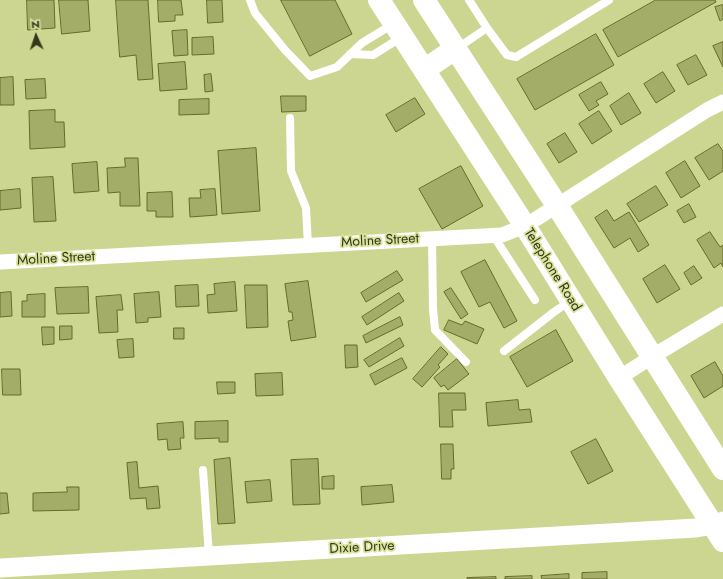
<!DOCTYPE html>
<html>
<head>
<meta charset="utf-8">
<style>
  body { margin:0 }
  #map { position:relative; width:723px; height:579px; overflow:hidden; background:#cdd690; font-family:Jost,sans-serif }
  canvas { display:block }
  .north { position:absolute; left:16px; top:16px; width:40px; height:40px; -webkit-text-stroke:3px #dae39c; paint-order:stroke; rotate:357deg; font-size:11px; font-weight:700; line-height:16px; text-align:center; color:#35391c }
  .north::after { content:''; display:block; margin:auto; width:14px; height:18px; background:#35391c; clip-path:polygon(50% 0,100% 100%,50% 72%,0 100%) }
</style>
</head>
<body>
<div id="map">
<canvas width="723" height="579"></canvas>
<div class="north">N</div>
</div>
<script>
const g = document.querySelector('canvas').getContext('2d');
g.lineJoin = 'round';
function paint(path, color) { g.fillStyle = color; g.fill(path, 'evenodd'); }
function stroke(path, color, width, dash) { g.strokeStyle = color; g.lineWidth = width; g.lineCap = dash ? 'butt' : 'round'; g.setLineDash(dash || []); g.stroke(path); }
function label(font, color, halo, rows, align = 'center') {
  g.font = font + ' Jost,sans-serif'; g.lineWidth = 3.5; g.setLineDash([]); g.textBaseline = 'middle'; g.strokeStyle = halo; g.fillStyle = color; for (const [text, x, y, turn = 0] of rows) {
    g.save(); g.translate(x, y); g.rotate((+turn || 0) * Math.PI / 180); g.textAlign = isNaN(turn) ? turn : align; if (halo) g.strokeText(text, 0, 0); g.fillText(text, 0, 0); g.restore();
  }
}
const building = new Path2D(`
  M27,0H54L55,28L28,30Z
  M59,0H88L90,31L62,34Z
  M116,0H148L153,79L138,80L136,55L120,57Z
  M158,0H181L183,15H175V21L159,22Z
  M207,0H222L223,22L208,23Z
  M281,0H335L352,34L310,56Z
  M656,0H715L716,2L618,57L603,30Z
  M723,5V19L720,21L715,7Z
  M187,30L188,55L174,56L172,31Z
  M596,34L614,65L535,110L517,79Z
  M213,37L214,54L192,55V38Z
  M723,42V67L713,46Z
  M696,55L707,75L688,85L677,65Z
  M185,62L187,89L160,91L158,64Z
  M663,72L675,91L656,103L644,84Z
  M211,74L213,91L205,92L204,75Z
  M13,77L14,105H0V78Z
  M45,79L46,98L26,99L25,80Z
  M601,82L608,94L596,101L599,105L589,111L579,95Z
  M629,93L641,113L621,125L610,106Z
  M281,96H306V111L282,112Z
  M415,98L425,114L396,132L386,115Z
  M209,99V114L179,115V100Z
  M55,110V122H64L65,147L30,149L29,111Z
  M599,111L612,131L592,144L579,124Z
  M565,133L577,152L559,163L547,144Z
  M718,144L723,151V171L709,180L695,158Z
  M256,148L260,211L222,214L218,151Z
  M125,158H138L140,206H120V192L108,193L107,168L125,167Z
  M685,161L700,186L681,198L666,173Z
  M97,162L99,191L74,193L72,164Z
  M461,166L483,206L442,229L419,189Z
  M53,177L56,221L34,222L32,178Z
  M656,186L668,205L639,222L627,204Z
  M20,189L21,208L0,210V191Z
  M215,189L217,215L190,217L189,198H201L200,190Z
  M172,192L173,217H156V211H147V193Z
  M689,204L696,217L684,223L677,211Z
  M607,210L614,221L629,212L649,245L638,252L630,238L614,248L595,218Z
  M710,232L720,247L723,245V267L721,263L714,268L697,240Z
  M485,260L517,321L504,328L490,302L479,307L461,272Z
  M665,265L680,289L657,303L643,279Z
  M694,266L702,278L691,285L684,273Z
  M397,271L403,280L366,302L361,293Z
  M308,281L316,337L291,341L288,321L293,320L292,312H289L285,284Z
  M235,282L237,311L208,313L207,295L215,294L214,284Z
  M198,285L199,306L176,307L175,286Z
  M245,285H267L268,327L247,328Z
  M88,287L89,313L57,314L55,288Z
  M451,288L468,314L461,319L444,292Z
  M11,292L12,316L0,317V293Z
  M159,292L161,317L148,318V322L136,323L134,294Z
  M399,293L404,301L367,325L362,317Z
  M45,294V317H22V301H27V295Z
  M121,295L123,310H117L118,332L99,333L96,297Z
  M400,317L403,325L366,343L363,336Z
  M449,320L462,325L465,321L484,329L477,344L444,330Z
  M60,326H72V339L60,340Z
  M42,327H54V344L43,345Z
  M174,328H184V339H174Z
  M556,330L573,361L527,387L510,357Z
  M400,338L404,346L369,367L364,360Z
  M133,339L134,357L119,358L117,340Z
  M345,345H357L358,367L346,368Z
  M441,347L448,354L438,365L440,367L422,387L413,379Z
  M402,358L407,368L375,385L370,375Z
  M457,359L469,374L448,390L444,385L441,387L434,378Z
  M715,362L723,376V386L704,398L691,376Z
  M2,369H20L21,395H3Z
  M282,373L283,395L256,396L255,374Z
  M217,382H235V393L218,394Z
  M439,393H465L466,410H452L453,427H440Z
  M518,400L519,410L530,409L532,422L488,426L486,403Z
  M228,421V442H219V438L195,439V422Z
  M183,422L184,438H180L181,449L168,450L167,439L158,440L157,424Z
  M596,439L613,471L588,484L571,452Z
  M441,444H453L454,469H451V479H442Z
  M230,458L235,523L218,524L214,460Z
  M318,459L320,504L293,505L291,460Z
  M137,462L139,488L158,486L160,508L147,509L146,498L130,499L127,463Z
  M334,476V489H322V477Z
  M270,480L272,501L247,503L245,482Z
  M392,485L394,502L362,505L361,487Z
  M67,487H79V510L33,511V493L67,492Z
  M0,493H7L9,513L0,514Z
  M607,572V579H582V573Z
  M569,574V579H542L541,576Z
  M532,576V579H505V577Z
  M496,577V579H467V578Z`);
paint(building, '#a4ad68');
stroke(building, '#646b26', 1);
stroke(new Path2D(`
  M250,0L255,13L285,50L310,76L337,67L362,43L393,24
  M469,0L487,28L507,55L516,57L609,0
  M456,49L487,28
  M350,54L373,55L402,37
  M290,118L291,171L306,208L308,245
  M493,235L535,300
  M432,239L433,309L435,330L466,362
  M504,351L554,312L570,301
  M203,470L209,556`), '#fff', 8);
stroke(new Path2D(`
  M0,262L502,235L525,226L707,110L723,102
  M619,378L653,356L723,314`), '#fff', 15);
stroke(new Path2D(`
  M0,568L696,528L713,525L723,521`), '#fff', 19);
stroke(new Path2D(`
  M379,0L525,226L619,378L723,541
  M424,0L556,204L723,469
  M424,70L455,49`), '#fff', 22);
label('14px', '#35391c', '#dae39c', [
  ["Moline Street",380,241,-3],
  ["Moline Street",56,259,-3],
  ["Telephone Road",552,270,58],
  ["Dixie Drive",362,548,-3]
]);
</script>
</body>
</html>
